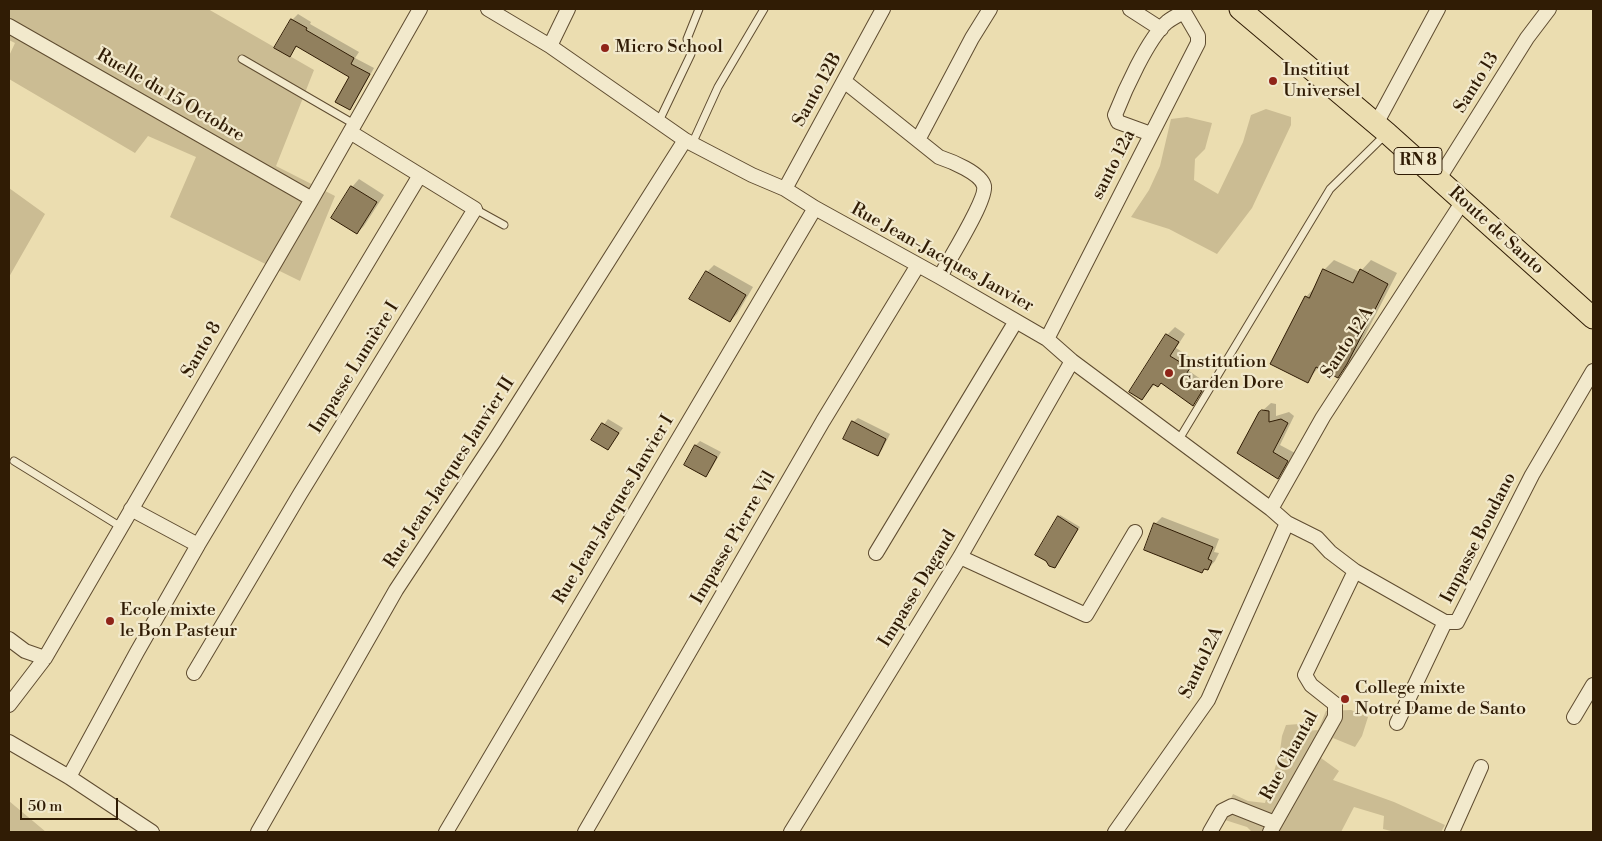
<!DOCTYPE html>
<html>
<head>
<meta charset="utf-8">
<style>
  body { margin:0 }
  #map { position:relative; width:1602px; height:841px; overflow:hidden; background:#ebddb0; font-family:"Libre Bodoni",serif }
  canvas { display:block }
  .frame { position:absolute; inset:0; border:10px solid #301c05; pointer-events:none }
  .scale { position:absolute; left:20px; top:798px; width:98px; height:22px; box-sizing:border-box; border:2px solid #301c05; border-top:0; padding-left:6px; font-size:15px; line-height:18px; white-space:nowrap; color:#301c05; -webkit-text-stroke:4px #f2e9cc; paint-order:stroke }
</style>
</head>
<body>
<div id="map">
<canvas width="1602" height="841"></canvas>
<div class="frame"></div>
<div class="scale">50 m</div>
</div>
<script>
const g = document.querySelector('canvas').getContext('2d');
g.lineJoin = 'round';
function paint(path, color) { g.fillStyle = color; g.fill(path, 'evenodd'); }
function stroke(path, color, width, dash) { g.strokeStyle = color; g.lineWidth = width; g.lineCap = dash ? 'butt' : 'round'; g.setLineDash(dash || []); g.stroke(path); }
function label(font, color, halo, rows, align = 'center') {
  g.font = font + ' "Libre Bodoni",serif'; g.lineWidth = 4.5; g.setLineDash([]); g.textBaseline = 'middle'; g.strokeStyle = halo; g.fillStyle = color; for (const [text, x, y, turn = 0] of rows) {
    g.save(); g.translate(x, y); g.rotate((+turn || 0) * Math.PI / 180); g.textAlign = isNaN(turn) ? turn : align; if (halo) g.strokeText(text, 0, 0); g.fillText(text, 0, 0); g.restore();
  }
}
paint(new Path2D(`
  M9,9H208L314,70L276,166L335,196L300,281L170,217L196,157L148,136L135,153L9,79V56L15,43L9,40Z
  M1266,109L1291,117V125L1252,208L1217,254L1169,229L1131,217L1149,190L1160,166L1171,119L1187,117L1212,123L1205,149L1195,159L1194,180L1218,194L1243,142L1251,115Z
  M9,188L45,214L9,277Z
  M1351,710L1368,717L1362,736L1355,747L1333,738L1321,758L1339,771L1333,780L1394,802L1445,825L1441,832H1395L1383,829L1384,816L1354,807L1341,832H1252L1247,827L1225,820L1230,800L1233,794L1248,801L1265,803L1280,751L1282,736L1286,725L1299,724L1307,731L1318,730L1326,711Z
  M9,800V801L46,832H9Z`), '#cbbc93');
paint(new Path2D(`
  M298,14L311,22L310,24L359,52L355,58L374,68L355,102L349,108L351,77L298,45L289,56L292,20Z
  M359,179L384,195L364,226L357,233L352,187Z
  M1334,260L1360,272L1371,260L1397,273L1356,353L1348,366L1338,376L1319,367L1307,381L1306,297L1315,287L1324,270Z
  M714,265L753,287L737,314L730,321L707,272Z
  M1175,327L1185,334L1176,348L1196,361L1189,371L1208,384L1200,397L1193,404L1162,382L1155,384L1142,399L1131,392L1167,335Z
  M1271,403L1276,404V416L1289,412L1294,416L1280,445L1295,453L1285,470L1278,477L1260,413Z
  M858,418L890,434L882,450L877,455L853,422Z
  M608,419L623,428L608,449L593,440Z
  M700,441L721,452L710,471L705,476L685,464L696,445Z
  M1060,515L1080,527L1055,567L1059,517Z
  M1162,517L1219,539L1214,552L1219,553L1215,561L1208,569L1206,568L1202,571L1155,524Z`), '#0003');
const building = new Path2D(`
  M291,19L307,28L306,30L354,58L351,64L370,74L350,110L335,102L349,77L296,46L290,57L274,48Z
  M351,186L377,202L357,234L331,218Z
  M1323,269L1353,283L1360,269L1388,284L1347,364L1338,378L1316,367L1308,383L1270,364L1305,296L1309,298Z
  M706,271L746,295L730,322L689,299Z
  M1166,334L1179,342L1170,356L1190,368L1183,379L1202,391L1193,406L1161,383L1158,387L1153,384L1142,400L1129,392Z
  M1262,410L1269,411V422L1281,419L1288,423L1273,452L1288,461L1278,479L1237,453L1259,412Z
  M852,421L886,439L878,456L843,439Z
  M602,423L619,433L608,450L591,440Z
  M695,445L717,457L706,477L684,465Z
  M1058,516L1078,529L1055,568L1049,566L1046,561L1035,555Z
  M1154,523L1213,547L1208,559L1212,561L1208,570L1204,569L1202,573L1144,550Z`);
paint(building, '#91805e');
stroke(building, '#301c05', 1);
const service = new Path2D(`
  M242,59L354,124
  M659,121L691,54L687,39L699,9
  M692,144L718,87L764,9
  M475,209L504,225
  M1178,441L1330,189L1385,135
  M14,461L121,527`);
const minor = new Path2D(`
  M488,9L550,46L685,140L752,175L785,189L815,208L940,277L1047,339L1072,361L1271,509L1287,523L1317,538L1330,552L1355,571L1445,622H1457L1532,475L1593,371
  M1130,9L1161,29
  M9,26L312,199
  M550,46L568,9
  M844,81L939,157C951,161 981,173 984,186C987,200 948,261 940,277
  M1376,124L1438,9
  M1151,134L1118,122L1115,115C1124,92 1148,38 1167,22C1172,18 1178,15 1184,12
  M918,140L972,38L990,9
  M1438,180L1527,38L1549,9
  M785,189L883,9
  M1047,339L1198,43V36L1184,12V9
  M131,509L198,545
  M1271,509L1323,417L1463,201
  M876,553L1016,321
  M960,557L1086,615L1135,532
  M9,639L25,651L45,658
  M194,673L300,494L475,209L350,132
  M9,705L45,658L312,199L420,9
  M1574,717L1593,685
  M1397,723L1445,622
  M9,742L69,777L152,832
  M69,777L137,652L198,545L420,175
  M258,832L396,590L495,440L685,140
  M446,832L815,208
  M585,832L823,421L918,265
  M791,832L960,557L1072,361
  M1115,832L1208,700L1287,523
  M1210,832L1222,811L1232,806L1275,823
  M1270,832L1335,717V704L1311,685L1305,675L1355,571
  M1452,832L1481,767`);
const primary = new Path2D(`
  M1240,9L1387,133L1593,318`);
stroke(service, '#5f4c30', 9);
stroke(minor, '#5f4c30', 16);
stroke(primary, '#301c05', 23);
stroke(service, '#f2e9cc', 7);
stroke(minor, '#f2e9cc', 14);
stroke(primary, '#ebddb0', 21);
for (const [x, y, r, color] of [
  [605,48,5,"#8f2418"],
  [1273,81,5,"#8f2418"],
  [1169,373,5,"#8f2418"],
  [110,621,5,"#8f2418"],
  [1345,699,5,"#8f2418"]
]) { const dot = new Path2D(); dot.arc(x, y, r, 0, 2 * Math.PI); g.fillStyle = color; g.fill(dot); stroke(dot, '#f2e9cc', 2); }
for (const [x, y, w] of [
  [1418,161,48]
]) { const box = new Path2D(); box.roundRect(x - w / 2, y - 13.5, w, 27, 4); g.fillStyle = '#f2e9cc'; g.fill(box); stroke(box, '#301c05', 1); }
label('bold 16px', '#301c05', null, [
  ["RN 8",1418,161]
]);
label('18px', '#301c05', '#f2e9cc', [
  ["Micro School",615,48],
  ["Institiut",1283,71],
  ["Universel",1283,92],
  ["Institution",1179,363],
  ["Garden Dore",1179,384],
  ["Ecole mixte",120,611],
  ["le Bon Pasteur",120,632],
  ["College mixte",1355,689],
  ["Notre Dame de Santo",1355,710]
], 'left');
label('18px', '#301c05', '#f2e9cc', [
  ["Santo 13",1477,83,-58],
  ["Santo 12B",818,90,-61],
  ["Ruelle du 15 Octobre",170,96,30],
  ["santo 12a",1114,165,-63],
  ["Route de Santo",1496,231,42],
  ["Rue Jean-Jacques Janvier",942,258,29],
  ["Santo 12A",1348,343,-57],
  ["Santo 8",202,350,-60],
  ["Impasse Lumière I",355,368,-58],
  ["Rue Jean-Jacques Janvier II",450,473,-57],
  ["Rue Jean-Jacques Janvier I",614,510,-59],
  ["Impasse Pierre Vil",734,538,-60],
  ["Impasse Boudano",1479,538,-63],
  ["Impasse Dagaud",918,589,-59],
  ["Santo12A",1202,663,-64],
  ["Rue Chantal",1290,756,-61]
]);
</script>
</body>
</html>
